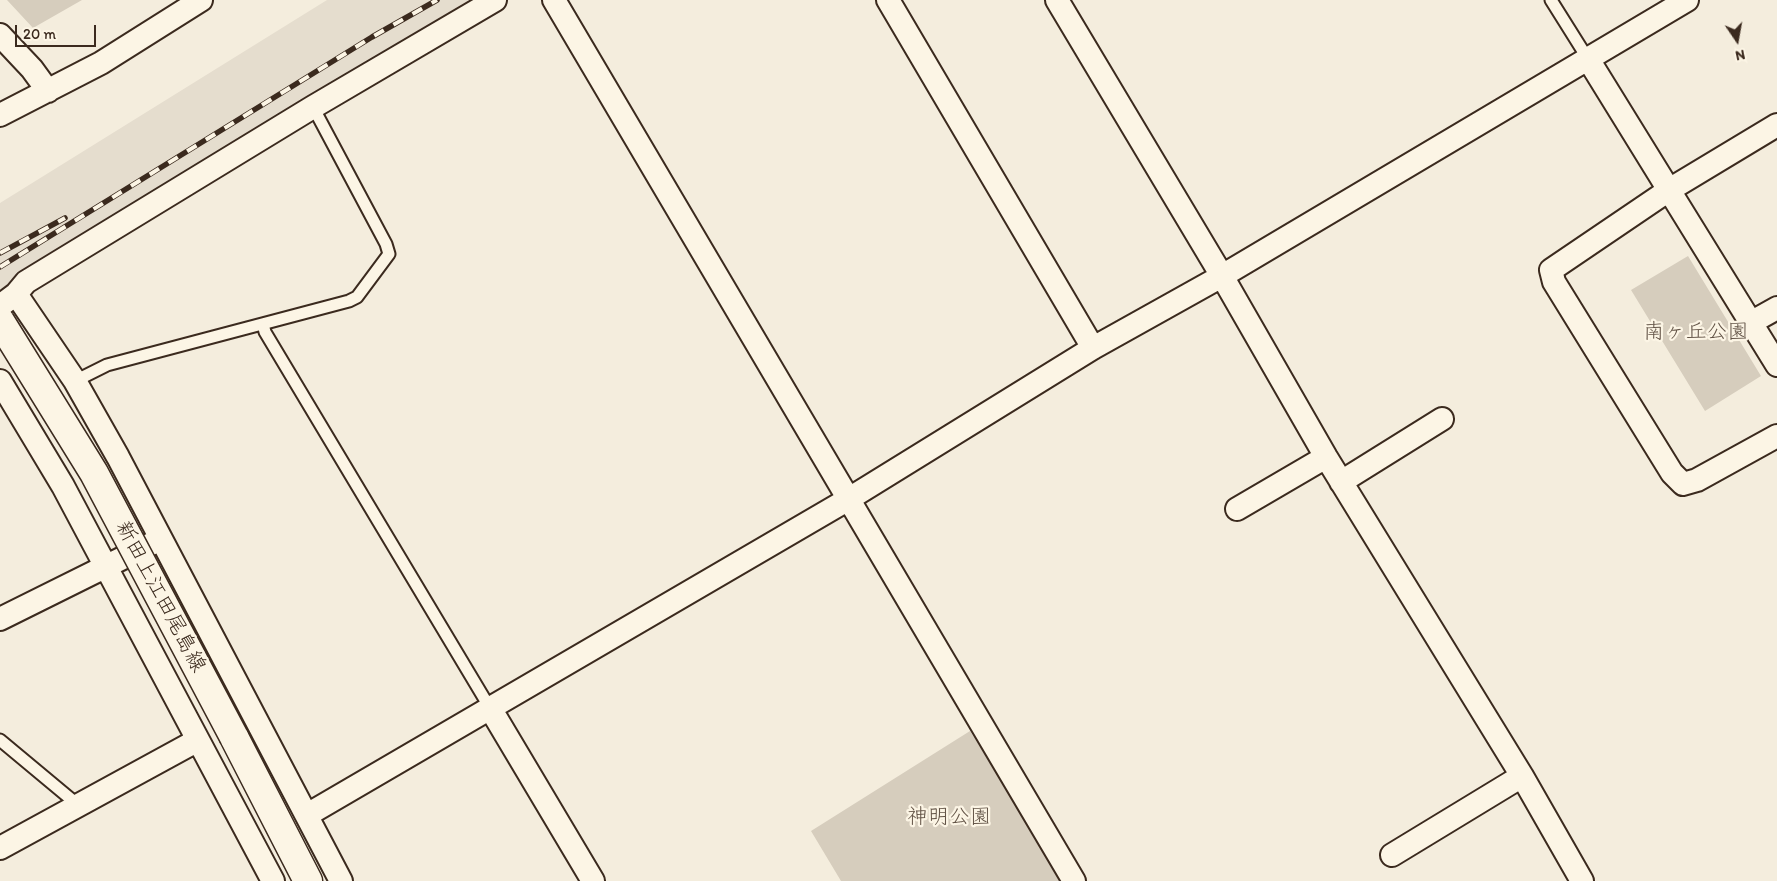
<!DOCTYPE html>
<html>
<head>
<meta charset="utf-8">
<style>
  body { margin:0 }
  #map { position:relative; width:1777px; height:881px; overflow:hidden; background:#f4eddd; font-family:Itim,sans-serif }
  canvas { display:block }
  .north { position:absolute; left:1712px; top:15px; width:50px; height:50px; -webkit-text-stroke:4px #fcf5e5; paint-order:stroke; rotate:168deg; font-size:14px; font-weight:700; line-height:20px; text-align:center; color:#3b2a1e }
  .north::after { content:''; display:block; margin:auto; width:18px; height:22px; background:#3b2a1e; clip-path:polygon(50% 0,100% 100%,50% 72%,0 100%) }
  .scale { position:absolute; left:15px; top:25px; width:81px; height:22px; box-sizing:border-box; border:2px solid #3b2a1e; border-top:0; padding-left:6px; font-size:15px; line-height:18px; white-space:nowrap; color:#3b2a1e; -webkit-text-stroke:4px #fcf5e5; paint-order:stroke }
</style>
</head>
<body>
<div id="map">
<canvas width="1777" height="881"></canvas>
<div class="north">N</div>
<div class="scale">20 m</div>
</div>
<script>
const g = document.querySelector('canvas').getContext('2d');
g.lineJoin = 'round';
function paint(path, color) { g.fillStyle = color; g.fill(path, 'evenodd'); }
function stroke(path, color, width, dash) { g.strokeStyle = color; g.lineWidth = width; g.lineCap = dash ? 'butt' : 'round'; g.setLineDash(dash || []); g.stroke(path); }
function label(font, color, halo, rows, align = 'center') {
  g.font = font + ' Itim,"Klee One",sans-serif'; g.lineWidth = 4.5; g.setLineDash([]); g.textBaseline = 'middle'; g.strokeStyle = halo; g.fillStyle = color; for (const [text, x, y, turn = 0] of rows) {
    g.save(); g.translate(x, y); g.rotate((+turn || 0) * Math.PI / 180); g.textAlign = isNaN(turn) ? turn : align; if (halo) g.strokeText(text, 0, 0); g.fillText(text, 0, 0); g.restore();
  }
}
paint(new Path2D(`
  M327,0H469L44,256L0,290V203Z`), '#e5ddce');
paint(new Path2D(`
  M7,0H82L33,28Z
  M1688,256L1761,376L1705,411L1631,290Z
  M970,731L1064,881H841L811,831Z`), '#d6cdbd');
const lane = new Path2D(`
  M1551,0L1588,59
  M263,324L265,332L490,708
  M75,381L107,365L349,301L357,297L389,254L386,244L313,107
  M0,740L78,805`);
const street = new Path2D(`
  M554,0L1074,881
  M888,0L1093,348
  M1057,0L1222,276L1326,457L1522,776L1582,881
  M0,35L32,69L48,91
  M1588,59L1777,365
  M0,115L101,63L201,0
  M1777,125L1669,190L1551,270L1554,282L1672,473L1683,484L1697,480L1777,436
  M16,294L75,381L118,457L341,881
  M0,306L16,294L26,282L313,107L495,0
  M1752,322L1777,308
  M0,381L63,486L273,881
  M1341,482L1442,419
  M1237,509L1326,457
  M0,619L151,544
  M490,708L593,881
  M307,815L847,500L1093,348L1222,276L1687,0
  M0,848L198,740
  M1392,855L1522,776`);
const secondary = new Path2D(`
  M234,737L308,881`);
stroke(lane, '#3b2a1e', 15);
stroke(street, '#3b2a1e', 26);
stroke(secondary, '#3b2a1e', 31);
stroke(lane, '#fcf5e5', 11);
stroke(street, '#fcf5e5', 22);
stroke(secondary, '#fcf5e5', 28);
const rail = new Path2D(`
  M0,253L65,218
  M0,267L372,37L437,0`);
stroke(rail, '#3b2a1e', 5.5);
stroke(rail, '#fcf5e5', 4, [11]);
const secondaryBridge = new Path2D(`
  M0,321L94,473L234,737`);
stroke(secondaryBridge, '#3b2a1e', 31, []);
stroke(secondaryBridge, '#fcf5e5', 28);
label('21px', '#625346', '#fcf5e5', [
  ["南ヶ丘公園",1696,333],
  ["神明公園",949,818]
]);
label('21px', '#3b2a1e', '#fcf5e5', [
  ["新田上江田尾島線",160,597,62]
]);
</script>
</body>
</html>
